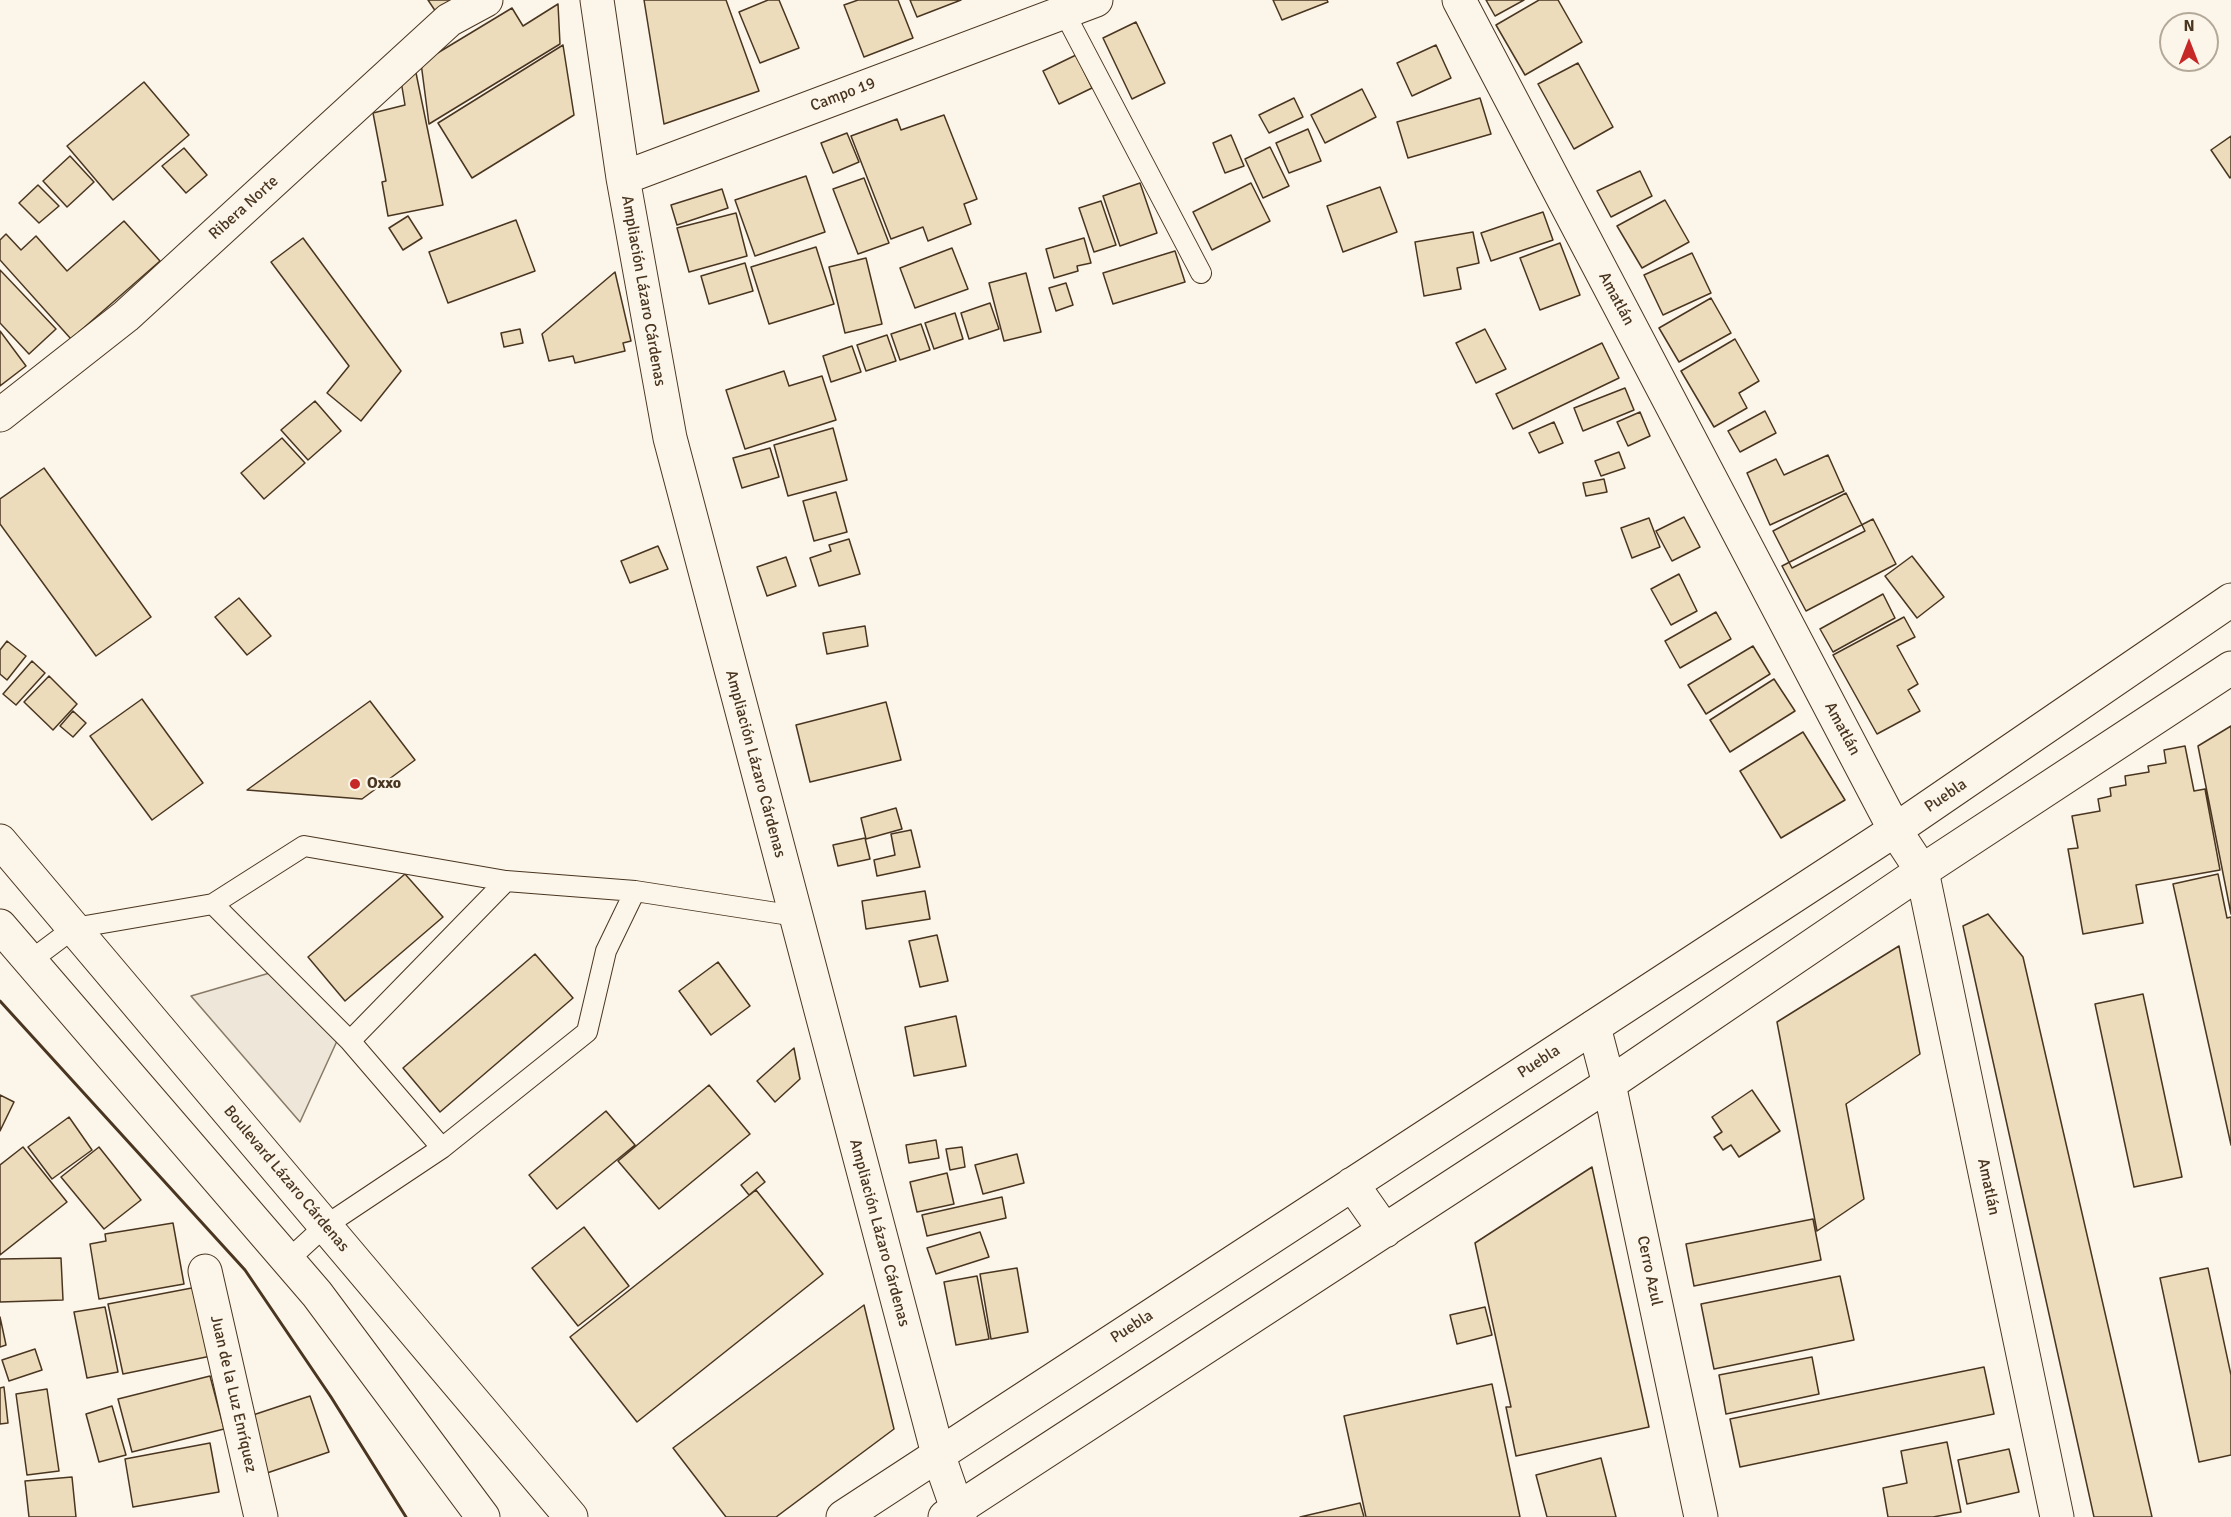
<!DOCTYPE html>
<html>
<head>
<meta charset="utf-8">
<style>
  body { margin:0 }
  #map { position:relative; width:2231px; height:1517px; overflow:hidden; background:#fbf6e9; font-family:Signika,sans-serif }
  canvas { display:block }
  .north { position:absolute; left:2159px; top:12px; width:60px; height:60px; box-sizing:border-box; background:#fbf6e9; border:2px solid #b4a999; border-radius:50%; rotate:0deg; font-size:16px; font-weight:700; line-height:24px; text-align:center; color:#4a3520 }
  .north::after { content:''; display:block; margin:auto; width:21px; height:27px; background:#c62828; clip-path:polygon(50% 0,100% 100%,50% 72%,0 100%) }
</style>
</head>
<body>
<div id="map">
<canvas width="2231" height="1517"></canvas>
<div class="north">N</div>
</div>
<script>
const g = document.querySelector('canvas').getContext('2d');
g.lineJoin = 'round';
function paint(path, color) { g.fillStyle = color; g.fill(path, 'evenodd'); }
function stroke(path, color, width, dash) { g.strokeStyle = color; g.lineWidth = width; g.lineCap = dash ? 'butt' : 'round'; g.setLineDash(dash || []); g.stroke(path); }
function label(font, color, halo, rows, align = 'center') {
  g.font = font + ' Signika,sans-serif'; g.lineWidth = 4.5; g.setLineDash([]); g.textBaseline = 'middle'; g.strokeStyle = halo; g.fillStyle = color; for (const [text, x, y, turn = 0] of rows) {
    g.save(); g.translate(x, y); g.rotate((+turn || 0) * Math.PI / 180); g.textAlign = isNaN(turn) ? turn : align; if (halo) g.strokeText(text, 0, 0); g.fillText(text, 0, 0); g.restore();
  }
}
const green = new Path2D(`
  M273,972L337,1041L300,1122L191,996Z`);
paint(green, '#ede6d9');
stroke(green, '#887966', 1.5);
const building = new Path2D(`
  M428,0H453L436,12Z
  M644,0H726L759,91L664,124Z
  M768,0H779L799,48L760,63L739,12Z
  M858,0H898L913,38L864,57L844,5Z
  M910,0H961L917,17Z
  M1273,0H1327L1328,2L1282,20Z
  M1486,0H1524L1495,16Z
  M1539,0H1558L1582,42L1525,75L1496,25Z
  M558,4L560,44L429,124L421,63L512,8L523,26Z
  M1136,22L1165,83L1132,99L1103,38Z
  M563,45L574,115L472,178L438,123Z
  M1436,45L1451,78L1412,96L1397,63Z
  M1076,55L1092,88L1059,104L1043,71Z
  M1578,63L1613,127L1574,149L1538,84Z
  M415,68L443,205L388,216L382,182L386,181L373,113L405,105L401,81Z
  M144,82L189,135L113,200L67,146Z
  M1362,89L1376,117L1325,143L1311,115Z
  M1294,98L1303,117L1269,133L1259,115Z
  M1480,98L1491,134L1408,158L1397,122Z
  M944,115L977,199L964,204L971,224L928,241L923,227L891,239L851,136L897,119L901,130Z
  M1308,129L1321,161L1289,173L1276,143Z
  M847,133L859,162L833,173L821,143Z
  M1231,135L1244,166L1225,173L1213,143Z
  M2231,136V177L2230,178L2211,150Z
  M1270,147L1289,186L1263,198L1245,159Z
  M184,148L207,175L186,193L162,166Z
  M70,156L94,182L67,207L43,181Z
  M1640,171L1652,196L1611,217L1597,191Z
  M806,176L825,232L755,256L735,200Z
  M864,178L889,243L858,254L833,189Z
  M1140,183L1157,233L1120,246L1103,196Z
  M1251,183L1270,221L1212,250L1193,212Z
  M38,185L59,206L39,223L19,203Z
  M1380,187L1397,232L1343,252L1327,206Z
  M722,189L728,208L677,225L671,205Z
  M1665,200L1689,242L1642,268L1617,226Z
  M1101,201L1116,245L1094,252L1079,208Z
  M1543,212L1553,240L1491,261L1481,233Z
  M736,213L747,256L689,272L677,228Z
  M408,216L422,238L403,250L389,228Z
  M516,220L535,271L448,303L429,252Z
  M124,221L160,261L71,339L0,260V240L6,234L21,250L36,236L67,271Z
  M1473,232L1479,263L1457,268L1461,289L1424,296L1415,242Z
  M303,238L401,371L361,421L327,393L349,366L271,262Z
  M1084,238L1091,263L1077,266L1078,271L1054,278L1046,249Z
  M1560,243L1580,295L1540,310L1520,258Z
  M816,247L834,304L769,324L751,267Z
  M952,248L968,289L915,308L900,268Z
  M1175,251L1185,282L1113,304L1103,273Z
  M1692,253L1711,293L1663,315L1644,275Z
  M866,258L882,324L845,333L829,267Z
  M745,263L753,291L709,304L701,276Z
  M0,270L56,329L29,354L0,323Z
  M615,272L631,341L623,343L625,351L575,363L573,356L549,361L542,334Z
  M1026,273L1041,332L1004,341L989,283Z
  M1066,283L1073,305L1056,311L1049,288Z
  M1711,298L1731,333L1679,362L1659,328Z
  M990,303L999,329L969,339L961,313Z
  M955,313L963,339L934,349L925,323Z
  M921,324L930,350L900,360L891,334Z
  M520,329L523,343L504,347L501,333Z
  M1485,329L1506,369L1476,383L1456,343Z
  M0,331L26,366L0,386Z
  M887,335L896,361L866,371L857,345Z
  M1735,339L1759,381L1739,393L1747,408L1714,427L1681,371Z
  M1602,343L1619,378L1513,429L1496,394Z
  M852,346L861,372L831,382L823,356Z
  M784,371L789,386L822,376L836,420L745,449L726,390Z
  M1625,388L1634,410L1583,431L1574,408Z
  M315,401L341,431L308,460L281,430Z
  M1765,411L1776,433L1740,452L1728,431Z
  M1640,412L1650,436L1628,446L1617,422Z
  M1554,422L1563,443L1539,453L1529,433Z
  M833,428L847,480L788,496L774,445Z
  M282,438L305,463L264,499L241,473Z
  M770,448L779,477L742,488L733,458Z
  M1619,452L1625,468L1601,476L1595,461Z
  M1828,455L1844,491L1770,525L1747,473L1776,459L1784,475Z
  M44,468L151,617L96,656L0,524V499Z
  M1604,479L1607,492L1586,496L1583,483Z
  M836,492L847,532L814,541L803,501Z
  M1846,493L1865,531L1792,568L1773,531Z
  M1684,517L1700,547L1672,561L1656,531Z
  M1649,518L1660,547L1632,558L1621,528Z
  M1873,519L1896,564L1806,611L1782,566Z
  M849,539L860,574L819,586L810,558L831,551L829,545Z
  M658,546L668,569L630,583L621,561Z
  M1912,556L1944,597L1917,618L1885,576Z
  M786,557L796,586L767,596L757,567Z
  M1679,574L1697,611L1671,625L1651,589Z
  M1883,594L1895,618L1833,652L1820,629Z
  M239,598L271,636L247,655L215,617Z
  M1716,612L1731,639L1680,668L1665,641Z
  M1904,617L1915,637L1897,646L1918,684L1908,690L1920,711L1877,734L1833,655Z
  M865,626L868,646L827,654L823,633Z
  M7,641L26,656L7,680L0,674V650Z
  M1753,646L1770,674L1706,714L1688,685Z
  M32,661L45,673L16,705L3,694Z
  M49,676L77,704L53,730L24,702Z
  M1774,679L1795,711L1730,752L1710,720Z
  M142,699L203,783L152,820L90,736Z
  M370,701L415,760L362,799L247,790Z
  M886,702L901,760L810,782L796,725Z
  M73,711L86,723L73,737L60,726Z
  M2231,726V914L2198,746Z
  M1803,732L1845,800L1781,838L1740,771Z
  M2185,746L2194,791L2205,789L2220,870L2136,885L2143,923L2083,934L2068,849L2078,848L2072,816L2100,811L2098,799L2111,796L2110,788L2126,785L2125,776L2149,772L2148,766L2166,763L2164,750Z
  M896,808L902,829L866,839L861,818Z
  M911,830L920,867L877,876L874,860L895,855L891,834Z
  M865,838L870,859L838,866L833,845Z
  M405,874L443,917L345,1001L308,957Z
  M2218,874L2227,918L2231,917V1145L2173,884Z
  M925,891L930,919L866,929L862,901Z
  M1988,914L2023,957L2152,1517H2094L1963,926Z
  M937,935L948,981L920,987L909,941Z
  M1899,946L1920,1054L1846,1104L1864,1199L1817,1231L1777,1022Z
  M535,954L573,998L440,1112L403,1068Z
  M718,962L750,1006L711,1035L679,991Z
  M2143,994L2182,1177L2134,1187L2095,1004Z
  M956,1016L966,1066L914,1076L905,1027Z
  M794,1048L800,1079L775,1102L757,1081Z
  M709,1085L750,1134L659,1209L618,1161Z
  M1752,1090L1780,1131L1739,1157L1731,1145L1723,1150L1714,1137L1722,1132L1712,1117Z
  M0,1095L14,1102L0,1131Z
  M606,1111L635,1145L557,1209L529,1175Z
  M69,1117L92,1150L52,1179L28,1147Z
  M936,1140L939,1158L909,1163L906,1145Z
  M23,1147L67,1202L0,1255V1165Z
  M99,1147L141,1200L104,1229L61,1177Z
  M962,1147L965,1167L950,1170L946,1149Z
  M1017,1154L1024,1183L983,1194L975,1165Z
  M1592,1167L1649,1427L1516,1456L1506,1407H1511L1475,1243Z
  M757,1172L765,1182L749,1195L741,1185Z
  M947,1173L954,1204L917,1212L910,1182Z
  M756,1190L823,1274L637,1422L570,1337Z
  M1002,1197L1006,1218L927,1236L922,1215Z
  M1813,1219L1821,1260L1694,1286L1686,1244Z
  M173,1223L184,1284L99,1299L90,1244L106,1241L105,1234Z
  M584,1227L629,1286L578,1326L532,1268Z
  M980,1232L989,1257L936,1274L927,1248Z
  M61,1258L63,1300L0,1302V1259Z
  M1017,1268L1028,1332L991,1339L980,1274Z
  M2208,1268L2231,1375V1455L2199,1462L2160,1278Z
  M977,1276L989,1339L956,1345L944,1282Z
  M1840,1276L1854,1340L1714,1369L1701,1304Z
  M197,1287L211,1356L123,1374L108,1304Z
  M864,1305L894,1429L776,1517H726L673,1448Z
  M105,1307L118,1372L87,1378L74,1312Z
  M1485,1307L1492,1335L1457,1344L1450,1315Z
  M0,1317L6,1345L0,1347Z
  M35,1349L42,1370L9,1381L2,1360Z
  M1812,1357L1819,1394L1726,1414L1719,1375Z
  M1984,1367L1994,1414L1740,1467L1730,1419Z
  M210,1376L224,1429L132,1452L118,1399Z
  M1492,1384L1520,1517H1366L1344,1416Z
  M4,1387L8,1423L0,1424V1388Z
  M47,1389L59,1471L27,1475L16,1394Z
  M310,1396L329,1452L267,1473L247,1417Z
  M112,1406L126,1455L99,1462L86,1414Z
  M1947,1442L1961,1512L1933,1517H1888L1883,1488L1907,1483L1901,1451Z
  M210,1443L219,1492L133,1507L125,1459Z
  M2009,1449L2019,1492L1967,1504L1958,1460Z
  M1601,1458L1616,1517H1547L1536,1475Z
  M72,1477L76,1517H29L25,1481Z
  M1360,1503L1364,1517H1300Z`);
paint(building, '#ecdcbc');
stroke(building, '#4a3520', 1.5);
const service = new Path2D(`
  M1064,12L1201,273
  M213,904L304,846L506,881L635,891L796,916
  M30,961L74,928L213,904L350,1041L442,1148L325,1226L288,1260
  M350,1041L506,881
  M442,1148L587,1032L606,951L635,891`);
const minor = new Path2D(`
  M597,0L623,178L670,438L938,1454L960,1517
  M1459,0L1895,830L1922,871L2057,1517
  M623,178L1096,0
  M0,415L126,316L449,20L486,0
  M1594,1027L1609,1084L1701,1517
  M205,1271L261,1517`);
const secondary = new Path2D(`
  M1352,1184L1385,1231
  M843,1517L1895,830L2231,600
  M945,1517L1609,1084L1922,871L2231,668`);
const primary = new Path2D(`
  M0,841L571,1517
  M0,926L317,1294L483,1517`);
stroke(service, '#4a3520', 22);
stroke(minor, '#4a3520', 35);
stroke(secondary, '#4a3520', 35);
stroke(primary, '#4a3520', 35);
stroke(service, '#fbf6e9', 20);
stroke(minor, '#fbf6e9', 33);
stroke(secondary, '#fbf6e9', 33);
stroke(primary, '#fbf6e9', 33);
stroke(new Path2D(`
  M0,1001L245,1270L331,1397L406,1517`), '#4a3520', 3);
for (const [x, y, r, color] of [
  [355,784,6,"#c62828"]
]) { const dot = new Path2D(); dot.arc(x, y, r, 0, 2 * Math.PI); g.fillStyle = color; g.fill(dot); stroke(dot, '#fbf6e9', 2); }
label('16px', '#4a3520', '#fbf6e9', [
  ["Campo 19",843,95,-21],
  ["Ribera Norte",244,208,-42],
  ["Ampliación Lázaro Cárdenas",643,291,80],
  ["Amatlán",1616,299,62],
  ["Amatlán",1842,729,62],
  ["Ampliación Lázaro Cárdenas",755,764,75],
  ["Puebla",1946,796,-34],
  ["Puebla",1539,1062,-33],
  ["Boulevard Lázaro Cárdenas",286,1179,50],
  ["Amatlán",1988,1187,78],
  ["Ampliación Lázaro Cárdenas",879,1233,75],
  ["Cerro Azul",1649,1271,78],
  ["Puebla",1132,1327,-33],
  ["Juan de la Luz Enríquez",233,1394,77]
]);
label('bold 16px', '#4a3520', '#fbf6e9', [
  ["Oxxo",367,784]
], 'left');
</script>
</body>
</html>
